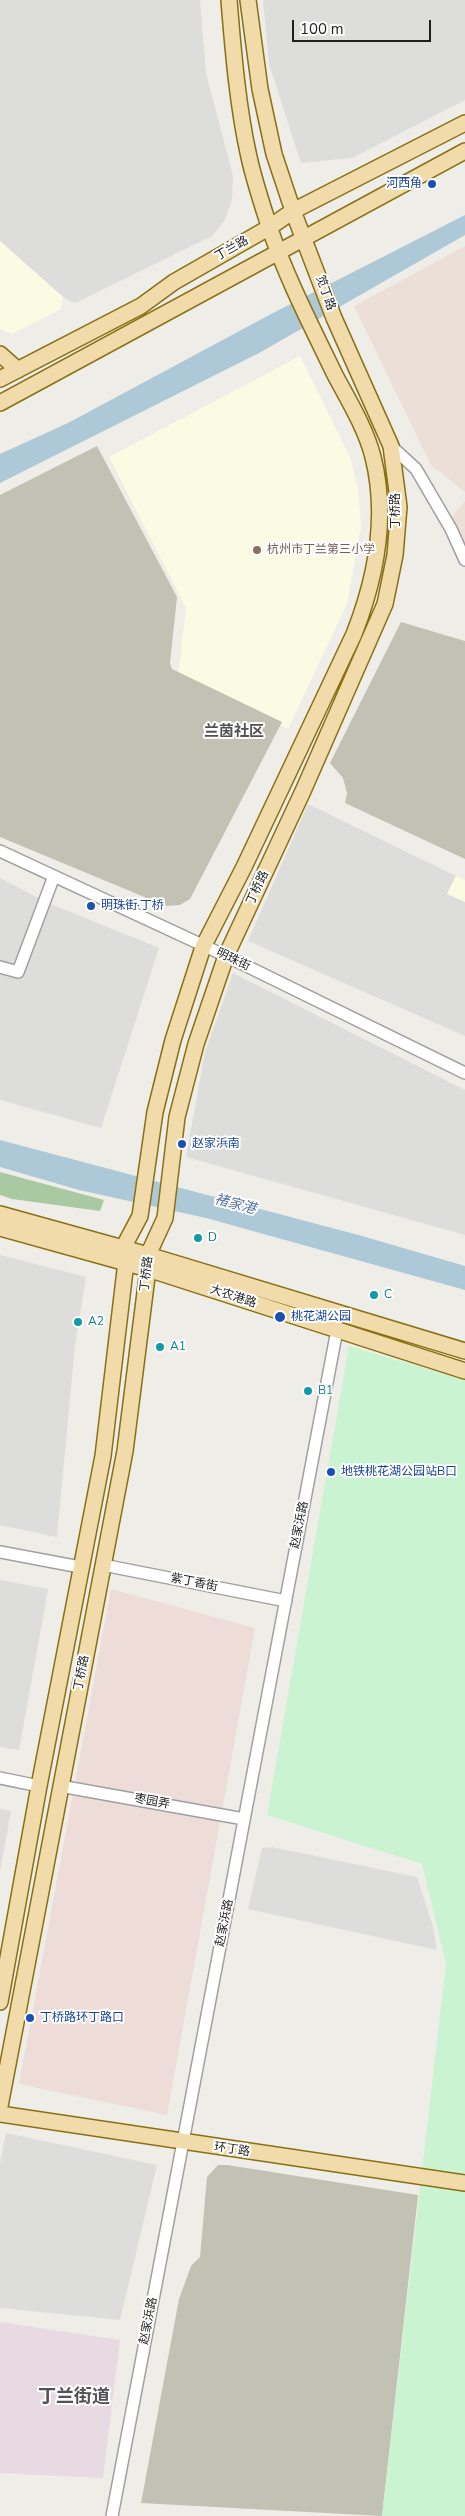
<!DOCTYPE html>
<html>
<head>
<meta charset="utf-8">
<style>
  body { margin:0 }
  #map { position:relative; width:465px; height:2516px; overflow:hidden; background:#efede7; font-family:"Nunito Sans",sans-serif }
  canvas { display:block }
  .scale { position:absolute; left:292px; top:20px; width:139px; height:22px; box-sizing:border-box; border:2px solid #1f1f1f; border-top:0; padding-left:6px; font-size:15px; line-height:18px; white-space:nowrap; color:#1f1f1f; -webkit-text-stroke:4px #fff; paint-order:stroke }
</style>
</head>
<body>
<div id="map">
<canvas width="465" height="2516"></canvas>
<div class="scale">100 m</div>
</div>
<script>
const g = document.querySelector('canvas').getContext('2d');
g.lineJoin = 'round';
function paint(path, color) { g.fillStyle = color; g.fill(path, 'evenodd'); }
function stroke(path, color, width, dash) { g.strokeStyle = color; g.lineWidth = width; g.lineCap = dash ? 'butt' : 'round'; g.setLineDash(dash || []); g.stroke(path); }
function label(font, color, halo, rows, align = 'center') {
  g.font = font + ' "Nunito Sans","Noto Sans SC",sans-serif'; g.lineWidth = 4; g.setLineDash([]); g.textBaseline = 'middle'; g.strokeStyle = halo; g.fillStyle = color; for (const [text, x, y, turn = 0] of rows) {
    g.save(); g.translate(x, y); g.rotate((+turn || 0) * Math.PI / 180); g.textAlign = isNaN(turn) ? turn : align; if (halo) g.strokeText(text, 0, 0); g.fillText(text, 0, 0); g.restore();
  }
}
paint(new Path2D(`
  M0,0H200L206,73L233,176L232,199L225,220L212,236L75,303L63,297L0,241Z
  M263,0H465V100L352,158L301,163L269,64Z
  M308,804L456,876L447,893L465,902V1036L248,941Z
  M0,878L46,902L159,948L101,1128L0,1100Z
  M233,973L465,1090V1235L186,1157L205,1052Z
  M0,1255L86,1277L75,1345L57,1537L0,1525Z
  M0,1580L48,1589L19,1750L0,1747Z
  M0,1809L11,1811L0,1871Z
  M272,1847L417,1877L432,1923L437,1950L248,1909L262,1848Z
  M6,2133L157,2165L120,2320L0,2308V2163Z`), '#dddddc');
paint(new Path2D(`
  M111,1589L255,1628L167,2115L19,2084Z`), '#eddcd8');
paint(new Path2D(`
  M0,2322L120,2340L103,2478L0,2473Z`), '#e7dae3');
paint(new Path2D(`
  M0,241L63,297L61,309L12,334L0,329Z
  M300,356L350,457L358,489L361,527L347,604L288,729L178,676L186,608L109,457Z
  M456,876L465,880V902L447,894Z`), '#f9fbe3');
paint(new Path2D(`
  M465,246V492L431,465L354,306Z
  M465,501V547L451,518Z`), '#ebdfd8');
paint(new Path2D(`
  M97,446L177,597L170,663L172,669L282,722L190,899L180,905L166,906L0,837V495Z
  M401,622L465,641V859L345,803L347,793L343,778L330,763Z
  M218,2165H227L418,2195L382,2516L141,2503L179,2299L191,2266L200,2257L207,2177Z`), '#c1c2b3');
paint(new Path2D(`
  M0,1172L104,1200L100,1211L12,1199L0,1195Z`), '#a8c9a1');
paint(new Path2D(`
  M349,1346L465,1380V2516H382L446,1964L422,1864L267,1815Z`), '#caf3d2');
paint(new Path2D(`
  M465,215V235L259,353L0,483V454L68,423L273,313Z
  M0,1140L362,1236L465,1266V1290L206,1218L79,1190L0,1167Z`), '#adc8d7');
const minor = new Path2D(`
  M391,446L416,469L451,529L465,560
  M0,851L226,956L465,1073
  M0,967L18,972L54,876
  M0,1552L80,1567
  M103,1565L286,1601
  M0,1778L39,1786
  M60,1786L244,1819
  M112,2516L337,1330`);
const major = new Path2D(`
  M0,354L18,370
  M0,379L141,306L174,282L270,227L293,211L465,123
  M0,403L465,151
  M0,1214L148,1255L465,1351
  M0,1228L148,1269L465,1371
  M0,2002L39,1786L103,1456L126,1262L123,1248L140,1216L155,1112L173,1040L203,947L244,867L354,634C376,578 388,517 373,457C366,429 349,401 335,375C312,327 286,277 269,226C262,204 254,180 249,157C238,109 233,50 229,0
  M0,2106L125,1451L148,1269V1255L165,1218L177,1117L196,1044L226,956L303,791L385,604L395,555L399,507L391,446L334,318L293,211L274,154L260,89L248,0
  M0,2114L465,2183`);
stroke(minor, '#a0a0a0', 14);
stroke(major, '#897012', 18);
stroke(minor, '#fff', 11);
stroke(major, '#f1dbaa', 15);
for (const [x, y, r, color] of [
  [432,184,5,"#1a4fb4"],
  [257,550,5,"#8d6e63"],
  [91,906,5,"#1a4fb4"],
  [182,1144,5,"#1a4fb4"],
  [198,1238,5,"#0f9aa8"],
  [374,1295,5,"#0f9aa8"],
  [280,1317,6,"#1a4fb4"],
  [78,1322,5,"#0f9aa8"],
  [160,1347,5,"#0f9aa8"],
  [308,1391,5,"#0f9aa8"],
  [331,1472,5,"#1a4fb4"],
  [30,2018,5,"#1a4fb4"]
]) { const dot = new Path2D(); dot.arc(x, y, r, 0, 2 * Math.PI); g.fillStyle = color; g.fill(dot); stroke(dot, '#fff', 2); }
label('12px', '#164399', '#fff', [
  ["河西角",422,184,"right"],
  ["明珠街·丁桥",101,906],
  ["赵家浜南",192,1144],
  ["桃花湖公园",291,1317],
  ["地铁桃花湖公园站B口",341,1472],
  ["丁桥路环丁路口",40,2018]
], 'left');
label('12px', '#1f1f1f', '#fff', [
  ["丁兰路",232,249,-30],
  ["笕丁路",325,293,70],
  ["丁桥路",396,511,-90],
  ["丁桥路",258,888,-65],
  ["明珠街",233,960,25],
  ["丁桥路",147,1274,-83],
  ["大农港路",233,1297,18],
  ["赵家浜路",300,1525,-79],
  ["紫丁香街",194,1583,11],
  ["丁桥路",82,1673,-79],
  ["枣园弄",152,1802,10],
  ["赵家浜路",225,1923,-79],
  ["环丁路",232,2150,8],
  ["赵家浜路",149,2321,-79]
]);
label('12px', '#785e54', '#fff', [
  ["杭州市丁兰第三小学",267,550]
], 'left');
label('12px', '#0d838f', '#fff', [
  ["D",208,1238],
  ["C",384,1295],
  ["A2",88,1322],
  ["A1",170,1347],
  ["B1",318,1391]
], 'left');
label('italic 14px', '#5774a4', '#fff', [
  ["褚家港",235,1205,15]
]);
label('bold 15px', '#525252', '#fff', [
  ["兰茵社区",234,732]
]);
label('bold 18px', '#525252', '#fff', [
  ["丁兰街道",74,2398]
]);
</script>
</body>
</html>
